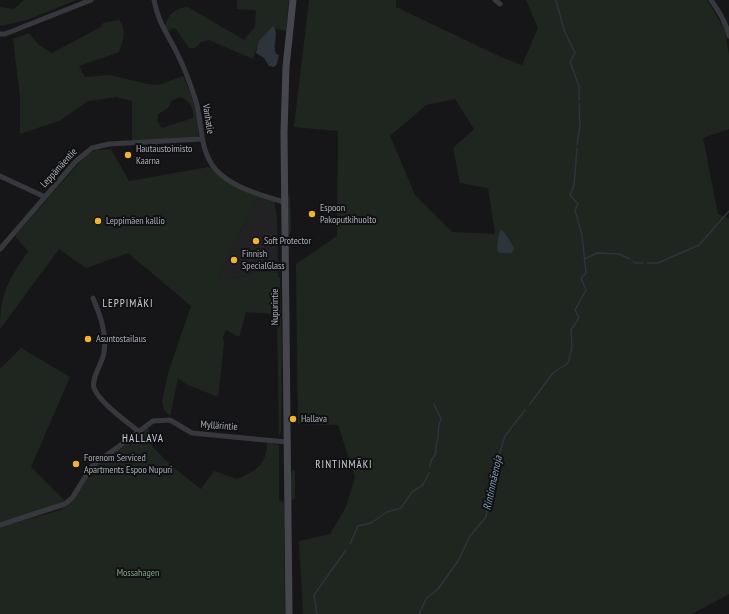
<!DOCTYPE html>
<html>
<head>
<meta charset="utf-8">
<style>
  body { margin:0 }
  canvas { display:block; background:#161618 }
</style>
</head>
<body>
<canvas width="729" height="614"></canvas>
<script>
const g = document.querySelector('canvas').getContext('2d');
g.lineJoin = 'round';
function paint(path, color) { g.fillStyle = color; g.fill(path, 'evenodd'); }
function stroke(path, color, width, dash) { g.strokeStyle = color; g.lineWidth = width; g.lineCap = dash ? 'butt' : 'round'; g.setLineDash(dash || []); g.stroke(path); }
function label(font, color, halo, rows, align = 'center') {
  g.font = font + ' "PT Sans Narrow",sans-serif'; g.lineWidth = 4; g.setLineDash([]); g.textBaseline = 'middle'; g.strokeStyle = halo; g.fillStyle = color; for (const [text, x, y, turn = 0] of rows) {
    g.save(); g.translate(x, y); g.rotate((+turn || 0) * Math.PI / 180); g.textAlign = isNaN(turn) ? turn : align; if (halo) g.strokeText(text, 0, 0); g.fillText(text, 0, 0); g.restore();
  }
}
paint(new Path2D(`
  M258,199L265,201L267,210L277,218L278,273L263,271L223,281L218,278L241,230Z`), '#222225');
paint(new Path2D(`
  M24,0H76L27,20L0,26V7L14,9Z
  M237,0H289L286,31L276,29L274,26L256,50L253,59L209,40L201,42L195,48H189L176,29L172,28L170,31L165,28C167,14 175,8 188,7L244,40L255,27L256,10L237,9Z
  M309,0H396V7L501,57L522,65L538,28L526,0H707L725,30L729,55V129L703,138L718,214L729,219V594L692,614H303L299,541L330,534L346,507L355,477L338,425L298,424L296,264L337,236L338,131L294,127ZM455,99L474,129L453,148L460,183L488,188L495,234L452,232L415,195L390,136L426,105Z
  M119,20C127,30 123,41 119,52L79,66L85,77L110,75L147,84L159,85L183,76C191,95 201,115 198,136L196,138L132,141V101L116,97L88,101L61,120L20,134V97L13,39L29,33L39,45L52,53L101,27L103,23ZM181,97C189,100 195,110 193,118L162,128L157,121L158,114L168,108L172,100Z
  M111,149L129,181L209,167C227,184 251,192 274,201L277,218L267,210L265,201L258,199L241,230L218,278L223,281L263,271L278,273V277L280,278L282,352L281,431L279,437L277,314L246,312L239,337L226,330L223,337L224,344L218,397L186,384L178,378L170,416L164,410L162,402L168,373L191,306L128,253L86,268L59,249L0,329C0,292 9,280 28,251L15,236L86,155L96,150Z
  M290,195L291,231L289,235L288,233V196Z
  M21,348L70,377L31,467L65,501L57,506L0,522V367L1,368Z
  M146,426C152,432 148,441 153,447C167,463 184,476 201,489L214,471L237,479C256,471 267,465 267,442L279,445V500L284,502L285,614H0V527L61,510L68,505L93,467Z
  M293,470L295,471V498L293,500L291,499V474Z`), '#1e261f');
paint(new Path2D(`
  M274,26C279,36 272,44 276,54L279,55L277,64L274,67L269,66L264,58L256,53L259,41L272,27Z
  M501,229L507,236L514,248L512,253H500L497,250L498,238Z`), '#2c353c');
stroke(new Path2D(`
  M556,0L564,30L575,53L570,62L579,86V100
  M577,145L580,125L579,103
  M585,259L597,253L619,254L630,259
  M633,261L636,263H643
  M647,263H658L699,245L729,211
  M529,405L553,373L568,363L572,348L571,330L579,318L575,310L586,290L581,278L586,273L582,235L575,210L578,204L570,195L574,185L577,148
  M430,467L431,461L436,453C435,446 437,443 438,437C439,429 437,427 441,419L434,404
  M350,544L358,526L371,523L387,512L401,508L412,492L423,485L429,473
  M317,614L314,595L346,550
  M419,614L426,599L438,589L458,561L470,536L486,517L493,475L505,436L525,410`), '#2c353c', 1.5);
stroke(new Path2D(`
  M154,0C158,22 167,33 177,53C184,67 190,83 195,98C203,122 198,149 216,170C233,188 261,195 284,202
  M495,0L500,4
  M711,0C719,12 726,22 729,36
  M0,34H5L91,0
  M0,176L45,197
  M0,249L76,161L92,148L109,144L202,139
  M93,298C100,315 107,333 104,352C103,363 91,377 94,388C99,402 126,421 138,431
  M0,525L65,504L72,498L92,466L153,421L170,420L192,433L286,442`), '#37383d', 5);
stroke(new Path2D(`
  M289,614L284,133L286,67L293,0`), '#45474d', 7);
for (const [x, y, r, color] of [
  [128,155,4,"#f2b134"],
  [312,214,4,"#f2b134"],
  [98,221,4,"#f2b134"],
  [256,241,4,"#f2b134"],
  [234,260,4,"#f2b134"],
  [88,339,4,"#f2b134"],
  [293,419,4,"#f2b134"],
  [76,464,4,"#f2b134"]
]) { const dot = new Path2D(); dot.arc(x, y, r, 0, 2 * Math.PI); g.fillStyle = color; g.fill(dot); stroke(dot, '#111113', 1.5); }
label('10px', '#a8adb8', '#111113', [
  ["Vanhatie",208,119,81],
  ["Leppämäentie",59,168,-48],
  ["Nupurintie",275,307,-90],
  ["Myllärintie",219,426,4]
]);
label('10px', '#a8adb8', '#111113', [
  ["Hautaustoimisto",136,149],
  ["Kaarna",136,161],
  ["Espoon",320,208],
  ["Pakoputkihuolto",320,220],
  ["Leppimäen kallio",106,221],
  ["Soft Protector",264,241],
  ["Finnish",242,254],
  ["SpecialGlass",242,266],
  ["Asuntostailaus",96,339],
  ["Hallava",301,419],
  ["Forenom Serviced",84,458],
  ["Apartments Espoo Nupuri",84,470]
], 'left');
label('10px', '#7fa381', '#111113', [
  ["Mossahagen",138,573]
]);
g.letterSpacing = '1px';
label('11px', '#c9ccd4', '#111113', [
  ["LEPPIMÄKI",128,304],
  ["HALLAVA",143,439],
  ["RINTINMÄKI",344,465]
]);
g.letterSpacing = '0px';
label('italic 11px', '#7f9bb3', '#111113', [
  ["Rintinmäenoja",493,483,-78]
]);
</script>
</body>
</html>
